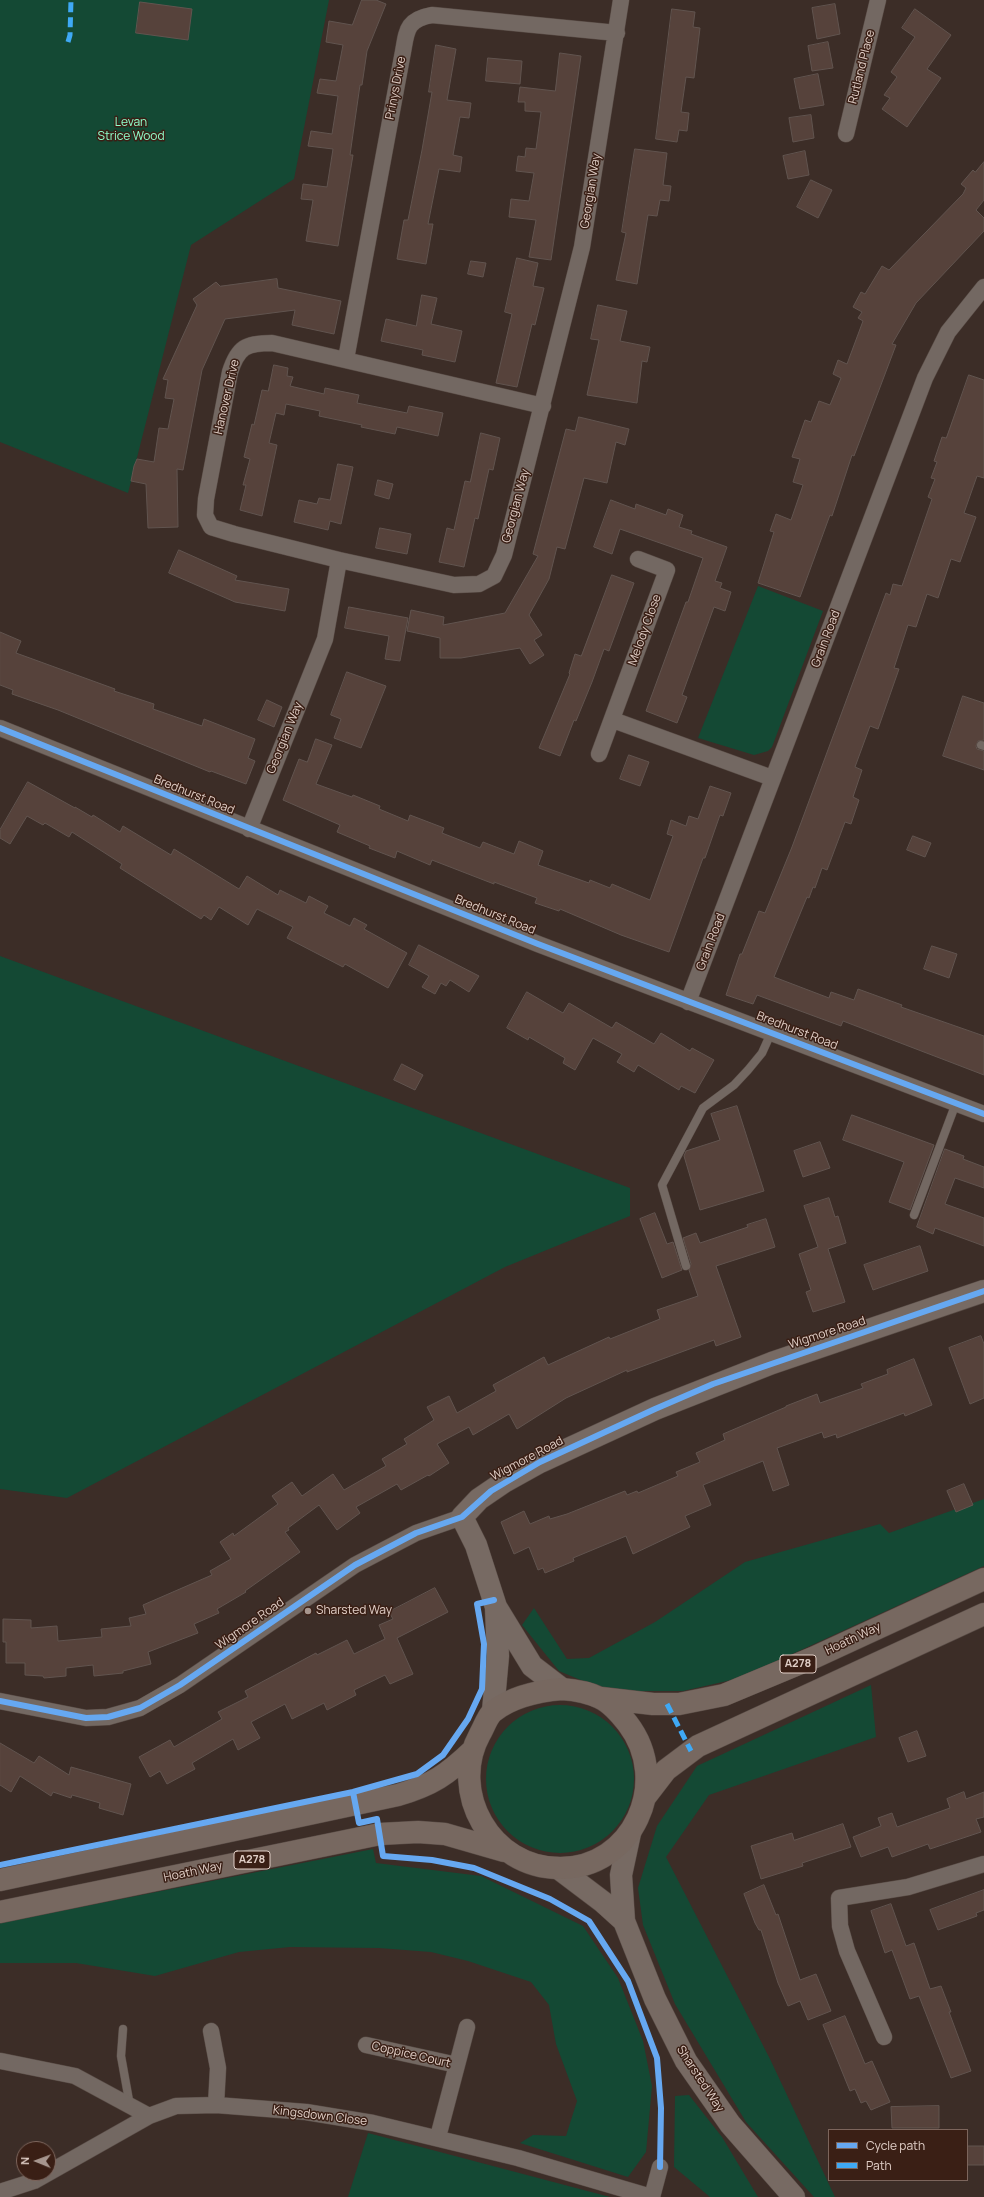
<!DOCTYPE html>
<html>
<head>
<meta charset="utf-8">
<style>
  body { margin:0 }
  #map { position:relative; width:984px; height:2197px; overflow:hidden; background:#3c2d27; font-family:Manrope,sans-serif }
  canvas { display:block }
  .legend { position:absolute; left:828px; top:2129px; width:140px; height:52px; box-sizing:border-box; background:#3a1f15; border:1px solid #7c655c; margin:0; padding:5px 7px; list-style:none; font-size:12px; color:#e0cec6 }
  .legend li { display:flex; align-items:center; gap:8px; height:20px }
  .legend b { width:20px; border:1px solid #7c655c }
  .north { position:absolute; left:16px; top:2141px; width:40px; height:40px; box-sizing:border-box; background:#3a1f15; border:1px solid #7c655c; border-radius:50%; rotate:271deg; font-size:11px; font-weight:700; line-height:16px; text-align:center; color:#e0cec6 }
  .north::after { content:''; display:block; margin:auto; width:14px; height:18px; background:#a7968e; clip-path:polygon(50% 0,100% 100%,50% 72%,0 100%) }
</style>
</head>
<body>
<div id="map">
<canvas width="984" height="2197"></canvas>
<ul class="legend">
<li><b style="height:5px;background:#66a8f1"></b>Cycle path</li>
<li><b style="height:5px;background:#3fa9f5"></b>Path</li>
</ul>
<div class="north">N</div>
</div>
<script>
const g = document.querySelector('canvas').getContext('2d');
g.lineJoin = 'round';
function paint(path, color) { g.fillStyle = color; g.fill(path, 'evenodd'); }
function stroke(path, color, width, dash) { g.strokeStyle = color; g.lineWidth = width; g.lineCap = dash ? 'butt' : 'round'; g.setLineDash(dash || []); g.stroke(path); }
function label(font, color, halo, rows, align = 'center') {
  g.font = font + ' Manrope,sans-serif'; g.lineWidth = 3; g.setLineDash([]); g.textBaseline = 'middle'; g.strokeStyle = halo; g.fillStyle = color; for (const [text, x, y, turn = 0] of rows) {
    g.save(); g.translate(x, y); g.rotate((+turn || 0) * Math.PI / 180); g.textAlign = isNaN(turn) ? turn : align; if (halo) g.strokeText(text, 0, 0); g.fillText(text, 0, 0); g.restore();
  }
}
paint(new Path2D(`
  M0,0H329L294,179L191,245L128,493L0,442Z
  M758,586L823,611L772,747L768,751L754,755L698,738Z
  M0,956L630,1188V1216L505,1267L67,1498L0,1489Z
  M984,1499V1566L740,1678L683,1691H607L559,1671L522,1625L534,1608L567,1659L589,1658L655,1622L745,1562L880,1524L889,1533Z
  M871,1685L876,1737L709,1795L666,1857L770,2059L835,2197H814L746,2122L675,2004L643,1925L638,1888L657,1826L697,1766Z
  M486 1779a74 74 0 1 1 148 0a74 74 0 1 1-148 0Z
  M373,1849L376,1863L481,1876L583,1926L618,1978L643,2041L652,2086L646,2152L628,2177L520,2143L533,2135L566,2136L577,2101L556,2044L549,2005L531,1982L468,1961L431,1952L379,1948L290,1947L239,1952L155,1976L76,1963H0V1923Z
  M689,2095L722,2137L758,2197H710L674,2167L675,2096Z
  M368,2133L610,2197H348Z`), '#144934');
const building = new Path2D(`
  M362,0H376L386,4L367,51L362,85H360L350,155H353L338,246L306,241L313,200L301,199L303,184L327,187L333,149L308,146L311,131L332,134L338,96L317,93L320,79L336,81L343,45L326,42L329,21L352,25Z
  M140,2L192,9L188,40L136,33Z
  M835,4L840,34L817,39L812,8Z
  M672,9L695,12L693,27L700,28L694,78L686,77L681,112L689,113L687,131L679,130L677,142L656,139Z
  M915,9L951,35L927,69L941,78L907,127L882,109L890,98L884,95L897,77L891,72L915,37L902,28Z
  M828,42L833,68L812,71L808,46Z
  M436,45L456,49L447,100L471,103L469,118L460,117L453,155L462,157L460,172L439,169L428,224H433L426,264L397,259L404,220H408L422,150L432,92H429Z
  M560,53L581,56L551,260L529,257L536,220L509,217L511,199L529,201L534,173L516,171L518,156L525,157L526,148L536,149L541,112L525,111V102H518L520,87L555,91Z
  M488,58L522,61L520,84L486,81Z
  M818,74L824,105L800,109L794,79Z
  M811,115L814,138L793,142L789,118Z
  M635,149L667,153L663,185L671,186L669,201L660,200L657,216L648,215L637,284L616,280L626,233L622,232Z
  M805,151L809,175L788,179L783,156Z
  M984,162V200L976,210L984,218V231L916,303L892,344L896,345L854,456L852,455L832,516L830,515L800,597L758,583L774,532L770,531L776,514L791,520L803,485L793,482L800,459L792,457L805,420L811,422L819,401L830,405L841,378L833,374L838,360L847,364L863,321L858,318L862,312L853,307L861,292L865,294L882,266L889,270L963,194L966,188L961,184L973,170L975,172Z
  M811,180L832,190L818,218L797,207Z
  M517,258L538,263L533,286L544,288L535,325L532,324L517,387L496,383L512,314L505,312Z
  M471,261L486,263L483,277L468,274Z
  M277,279L278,288L341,301L334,334L292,325L295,310L225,319L202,370L183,470L177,469L178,527L148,528L146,484L131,481L134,466L137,459L154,462L159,428L168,429L174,399L165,398L168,380L163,379L197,305L193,299L216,282L220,286Z
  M422,295L437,298L431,324L462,331L455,362L422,355L423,350L381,341L386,319L416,326Z
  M598,305L627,311L620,341L650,347L647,362L642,361L637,403L587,395L599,340L591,339Z
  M274,365L288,368L287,376L293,377L290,386L324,394L325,388L359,395L357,403L407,413L409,406L443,413L438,436L397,427L395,434L361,427L362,425L319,416L320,411L286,404L284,415L276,413L269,443L277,445L262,516L240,510L246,485H243L250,459L244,457L252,424L254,425L262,390L268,391Z
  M969,375L984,380V478L977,476L964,513L976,517L960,562L951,559L938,598L927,594L916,627L908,625L894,668L899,669L878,729L870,726L855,767L862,770L853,797L859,800L851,824L845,822L827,870L822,868L815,888L813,887L809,898L807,897L774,977L829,998L831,992L854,1000L858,989L902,1005L901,1007L984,1036V1075L843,1021L841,1026L757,995L753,1004L726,995L740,954H742L759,911L765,913L792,847L886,593L890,595L893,584L902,586L932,499L928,497L935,479L931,478L937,462L934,461L942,437L946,438Z
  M579,417L629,429L625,445L616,442L607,483L584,478L565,549L557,547L549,579L529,615L542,635L534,640L544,655L530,664L520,648L461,658H440V638L407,631L411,610L444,617L443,625L505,613L538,556L533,554L566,429L575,431Z
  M481,433L500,438L493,470L489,469L478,519L475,518L464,567L439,562L447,528L454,530L465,481L470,482Z
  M338,464L353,467L341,524L330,521L328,530L294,522L299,500L317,504L319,498L330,500Z
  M378,480L393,484L389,499L375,495Z
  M611,500L635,509L636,504L666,515L668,509L683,515L679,527L692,531L691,534L727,547L715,581L722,583L720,588L731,592L725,611L714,607L682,695L687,697L677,723L646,711L686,602H688L703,558L620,529L612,554L594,547Z
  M380,528L411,534L407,554L376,548Z
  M179,550L237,576L235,580L289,589L285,611L235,602L169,573Z
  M612,575L634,583L609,651L604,649L592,682L576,721L574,720L560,756L539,748L570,674L569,673L575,654L581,656Z
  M349,607L408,618L400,661L385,659L389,636L345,628Z
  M0,632L21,641L16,653L115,689L114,691L154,704L153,709L202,726L204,719L255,739L248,758L255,761L246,784L211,771L210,772L58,710L12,694L13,690L0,685Z
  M347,672L386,686L361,748L334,738L341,719L331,715Z
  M963,696L984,703V740L978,741L976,746L977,749L984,751V770L943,756Z
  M267,700L282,707L274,727L258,720Z
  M316,739L332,745L316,784L352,797L353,795L380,806L379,809L408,821L410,815L444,828L442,833L480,848L483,842L514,854L519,841L543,851L538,865L589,883L590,880L610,888L612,884L650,900L673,836L667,834L671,820L686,826L689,816L698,819L710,786L731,793L723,816L720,815L705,858H703L669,952L621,935L560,909L559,911L535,903L537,898L494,882V884L432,860L430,865L397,851L395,858L369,848L370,846L337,832L340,825L283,800L299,759L307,762Z
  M629,755L649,762L640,786L620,779Z
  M28,782L75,808V807L92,817L93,815L120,832L123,826L171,855L174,849L239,889L247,876L278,895L280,890L306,903L309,896L328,906L324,913L350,926L354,918L367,925L364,929L407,953L388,988L345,964L343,967L287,938L293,927L257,909L248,925L219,907L211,920L204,915L201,919L120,868L122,864L72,832L69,837L45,823L43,825L27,816L10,844L0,838V830Z
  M913,836L931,843L925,857L907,850Z
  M419,945L479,976L469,992L450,980L446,986L441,983L435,994L422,987L429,976L409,965Z
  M932,946L957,954L949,978L924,969Z
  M527,992L563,1013L569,1003L612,1028L616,1022L654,1044L661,1033L690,1051L692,1048L714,1060L695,1093L681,1086L679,1090L638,1065L634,1072L617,1062L622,1054L593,1038L575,1070L563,1063L565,1058L529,1037L528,1040L507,1028Z
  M402,1064L423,1075L415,1090L394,1080Z
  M737,1106L764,1191L700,1210L684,1156L686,1151L720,1140L711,1114Z
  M852,1115L934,1145L910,1210L889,1202L904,1162L843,1140Z
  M820,1142L830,1168L803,1177L794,1151Z
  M945,1149L964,1156L963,1159L984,1167V1188L955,1178L945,1204L984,1218V1246L935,1228L933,1234L917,1227Z
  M829,1198L835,1217L838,1216L846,1243L828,1249L845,1302L813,1312L806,1292L811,1290L799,1254L818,1247L804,1206Z
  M655,1213L667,1244L673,1242L682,1270L662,1278L640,1219Z
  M766,1219L775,1247L716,1266L741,1337L716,1346L714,1340L627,1372V1370L566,1398L517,1429L509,1414L473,1435L469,1427L437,1444L449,1463L429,1476L428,1475L401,1490L397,1484L356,1507L360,1513L337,1530L319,1505L288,1528L289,1530L285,1532L300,1552L245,1591L246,1592L217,1609L219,1613L194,1624L198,1633L148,1652L151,1664L123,1671V1673L94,1676L93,1665L66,1668V1676L44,1678L43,1676L25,1675V1663H6V1642H3V1619L31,1620V1628L57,1626L58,1641L102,1637L101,1629L131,1626L129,1618L146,1614L143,1605L212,1575L210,1571L231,1559L220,1542L233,1533L234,1536L278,1504L272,1496L292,1482L302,1496L333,1474L344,1490L386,1466L382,1459L407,1444L404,1439L434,1420L427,1407L449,1396L457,1413L496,1391L493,1385L544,1357L548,1365L609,1337L610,1339L660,1319L657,1310L698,1296L689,1270L691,1264L683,1238L696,1233L700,1243L748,1227L747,1225Z
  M920,1246L928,1271L873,1290L864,1265Z
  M981,1336L984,1344V1398L970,1404L949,1348Z
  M914,1359L932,1405L905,1416L904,1413L837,1438L836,1434L824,1438L822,1432L777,1448L789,1485L773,1491L763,1461L703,1485L711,1505L685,1516L690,1527L633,1554L626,1536L573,1558L574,1561L545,1573L543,1568L538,1570L529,1547L514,1554L501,1522L524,1511L530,1524L549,1516L550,1519L567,1514L625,1491L627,1495L637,1491L638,1493L678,1476L676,1472L700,1462L696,1453L725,1440L723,1434L786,1407V1406L817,1394L820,1403L863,1388L861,1384L888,1374L887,1370Z
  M964,1484L973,1505L956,1512L947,1491Z
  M435,1588L448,1612L397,1638L413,1674L390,1684L385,1675L354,1690L356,1695L327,1710L324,1703L292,1719L285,1704L251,1722L260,1738L238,1750L233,1739L192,1763L195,1769L167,1784L160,1771L150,1777L139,1757L170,1740L174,1747L222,1719L218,1712L248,1697L245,1691L316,1653L317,1655L347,1640L354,1654L385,1639L379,1625L393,1619L389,1612Z
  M917,1731L926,1756L908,1762L899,1738Z
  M0,1743L34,1763L39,1756L69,1775L71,1767L131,1784L123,1815L99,1808L100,1803L72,1795L71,1798L53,1792L51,1796L20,1776L11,1792L0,1785Z
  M964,1792L966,1799L984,1792V1817L976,1819L981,1832L930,1849L928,1844L892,1857L888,1847L861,1857L853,1837L881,1826L878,1818L892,1813L897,1827L950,1808L947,1799Z
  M843,1824L851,1847L802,1863L803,1866L761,1879L751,1846L792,1833L794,1840Z
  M764,1885L776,1915L778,1914L800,1980L816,1974L831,2011L808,2020L800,2001L788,2006L778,1983L761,1930H759L755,1923L744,1894Z
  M984,1890V1910L976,1913L977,1916L938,1930L930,1910Z
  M891,1904L906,1946L914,1943L930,1989L941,1986L951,2012H949L971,2071L951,2078L919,1996L910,1999L892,1950L885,1953L871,1911Z
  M845,2016L865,2064L872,2061L890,2102L871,2110L866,2101L861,2103L855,2089L850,2091L823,2025Z
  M939,2106V2128H892L891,2107Z
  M967,2146H984V2165H967Z`);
paint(building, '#56423b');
stroke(building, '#61544f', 1);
const lane = new Path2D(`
  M981,745L984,746
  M914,1215L956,1103
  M686,1266L662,1185L703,1108L734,1085L748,1070L762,1053L771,1033
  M123,2029L121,2056L130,2106`);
const street = new Path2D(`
  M846,134L878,0
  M346,359L402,57C407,33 404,20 432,15L617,33
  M339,560L234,534L211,527L205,515L206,499L230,372C238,347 246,343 272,343L543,406
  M613,720L772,778
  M0,728L538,944L984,1114
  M599,754L667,570L638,559
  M249,829L325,639L339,560L454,585L479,584L494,576L504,555L582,247L621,0
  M688,1002L925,378L948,332L984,287
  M0,1701L86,1718L108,1717L140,1708L180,1685L355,1565L416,1533L462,1517
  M211,2031L218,2068L216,2105
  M884,2037L847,1951L840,1926L839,1898L908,1887L984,1864
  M366,2045L457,2065
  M1,2061L75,2076L149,2116
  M438,2137L467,2027
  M0,2192L34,2181L149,2116L176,2106L216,2105L306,2112L373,2123L518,2158L651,2197
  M652,2197L660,2167`);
const secondary = new Path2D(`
  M562,1689L532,1666L496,1607L476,1545L462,1517L479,1499L504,1482L540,1462L655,1409L772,1363L984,1291
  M493,1711L498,1656L496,1608
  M630,1833L621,1875L624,1921L655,1999L686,2061L730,2124L794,2197
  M558,1868L603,1902L624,1921`);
const primary = new Path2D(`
  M562,1689C575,1690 588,1692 600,1698C611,1703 621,1715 628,1724C672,1782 633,1869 559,1868C491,1868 448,1792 480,1734C484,1727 488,1715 494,1711C513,1696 539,1691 562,1689Z
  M601,1698L653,1704H679L724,1695L815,1657L984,1579
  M646,1796L666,1770L698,1746L984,1614
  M0,1880L398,1795C432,1785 447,1775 473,1750
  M0,1912L380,1834L418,1832L445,1834L504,1851`);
stroke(lane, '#584b45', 9);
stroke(street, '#584b45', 17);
stroke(secondary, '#584b45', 23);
stroke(primary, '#584b45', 23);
stroke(lane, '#736862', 8);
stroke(street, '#736862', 16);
stroke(secondary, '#776a63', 22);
stroke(primary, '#776860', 22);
stroke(new Path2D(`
  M68,42L70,35L71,0
  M667,1704L691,1751`), '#3fa9f5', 5, [10, 5]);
stroke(new Path2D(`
  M0,728L538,944L984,1114
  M0,1701L86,1718L108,1717L140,1708L180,1685L355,1565L416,1533L462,1517L491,1491L540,1462L655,1409L713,1384L984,1291
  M353,1792L359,1823L377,1819L383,1856L432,1860L474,1868L550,1899L589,1921L628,1981L657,2058L661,2108L660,2167
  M0,1865L353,1792L417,1774L443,1755L468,1719L482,1689L484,1644L477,1604L494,1600`), '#66a8f1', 6);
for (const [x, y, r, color] of [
  [308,1611,4,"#a7968e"]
]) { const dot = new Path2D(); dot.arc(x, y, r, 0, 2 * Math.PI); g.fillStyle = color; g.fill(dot); stroke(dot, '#3a1f15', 1.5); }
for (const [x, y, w] of [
  [798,1664,36],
  [252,1860,36]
]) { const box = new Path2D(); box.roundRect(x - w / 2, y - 9, w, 18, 3); g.fillStyle = '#3a1f15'; g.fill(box); stroke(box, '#e0cec6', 1); }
label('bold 11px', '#e0cec6', null, [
  ["A278",798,1664],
  ["A278",252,1860]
]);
label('12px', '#e0cec6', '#3a1f15', [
  ["Rutland Place",862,67,-76],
  ["Prinys Drive",396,88,-79],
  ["Georgian Way",591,191,-81],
  ["Hanover Drive",227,397,-77],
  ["Georgian Way",516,506,-75],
  ["Melody Close",645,630,-70],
  ["Grain Road",826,639,-69],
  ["Georgian Way",285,738,-68],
  ["Bredhurst Road",194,795,22],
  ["Bredhurst Road",495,915,22],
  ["Grain Road",711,942,-69],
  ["Bredhurst Road",797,1031,21],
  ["Wigmore Road",827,1333,-18],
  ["Wigmore Road",527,1459,-28],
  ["Wigmore Road",250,1624,-35],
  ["Hoath Way",853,1639,-25],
  ["Hoath Way",193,1872,-12],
  ["Coppice Court",411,2055,13],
  ["Sharsted Way",700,2079,57],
  ["Kingsdown Close",320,2116,7]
]);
label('12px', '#8effcc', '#3a1f15', [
  ["Levan",131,123],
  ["Strice Wood",131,137]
]);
label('12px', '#e0cec6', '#3a1f15', [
  ["Sharsted Way",316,1611]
], 'left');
</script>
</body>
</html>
